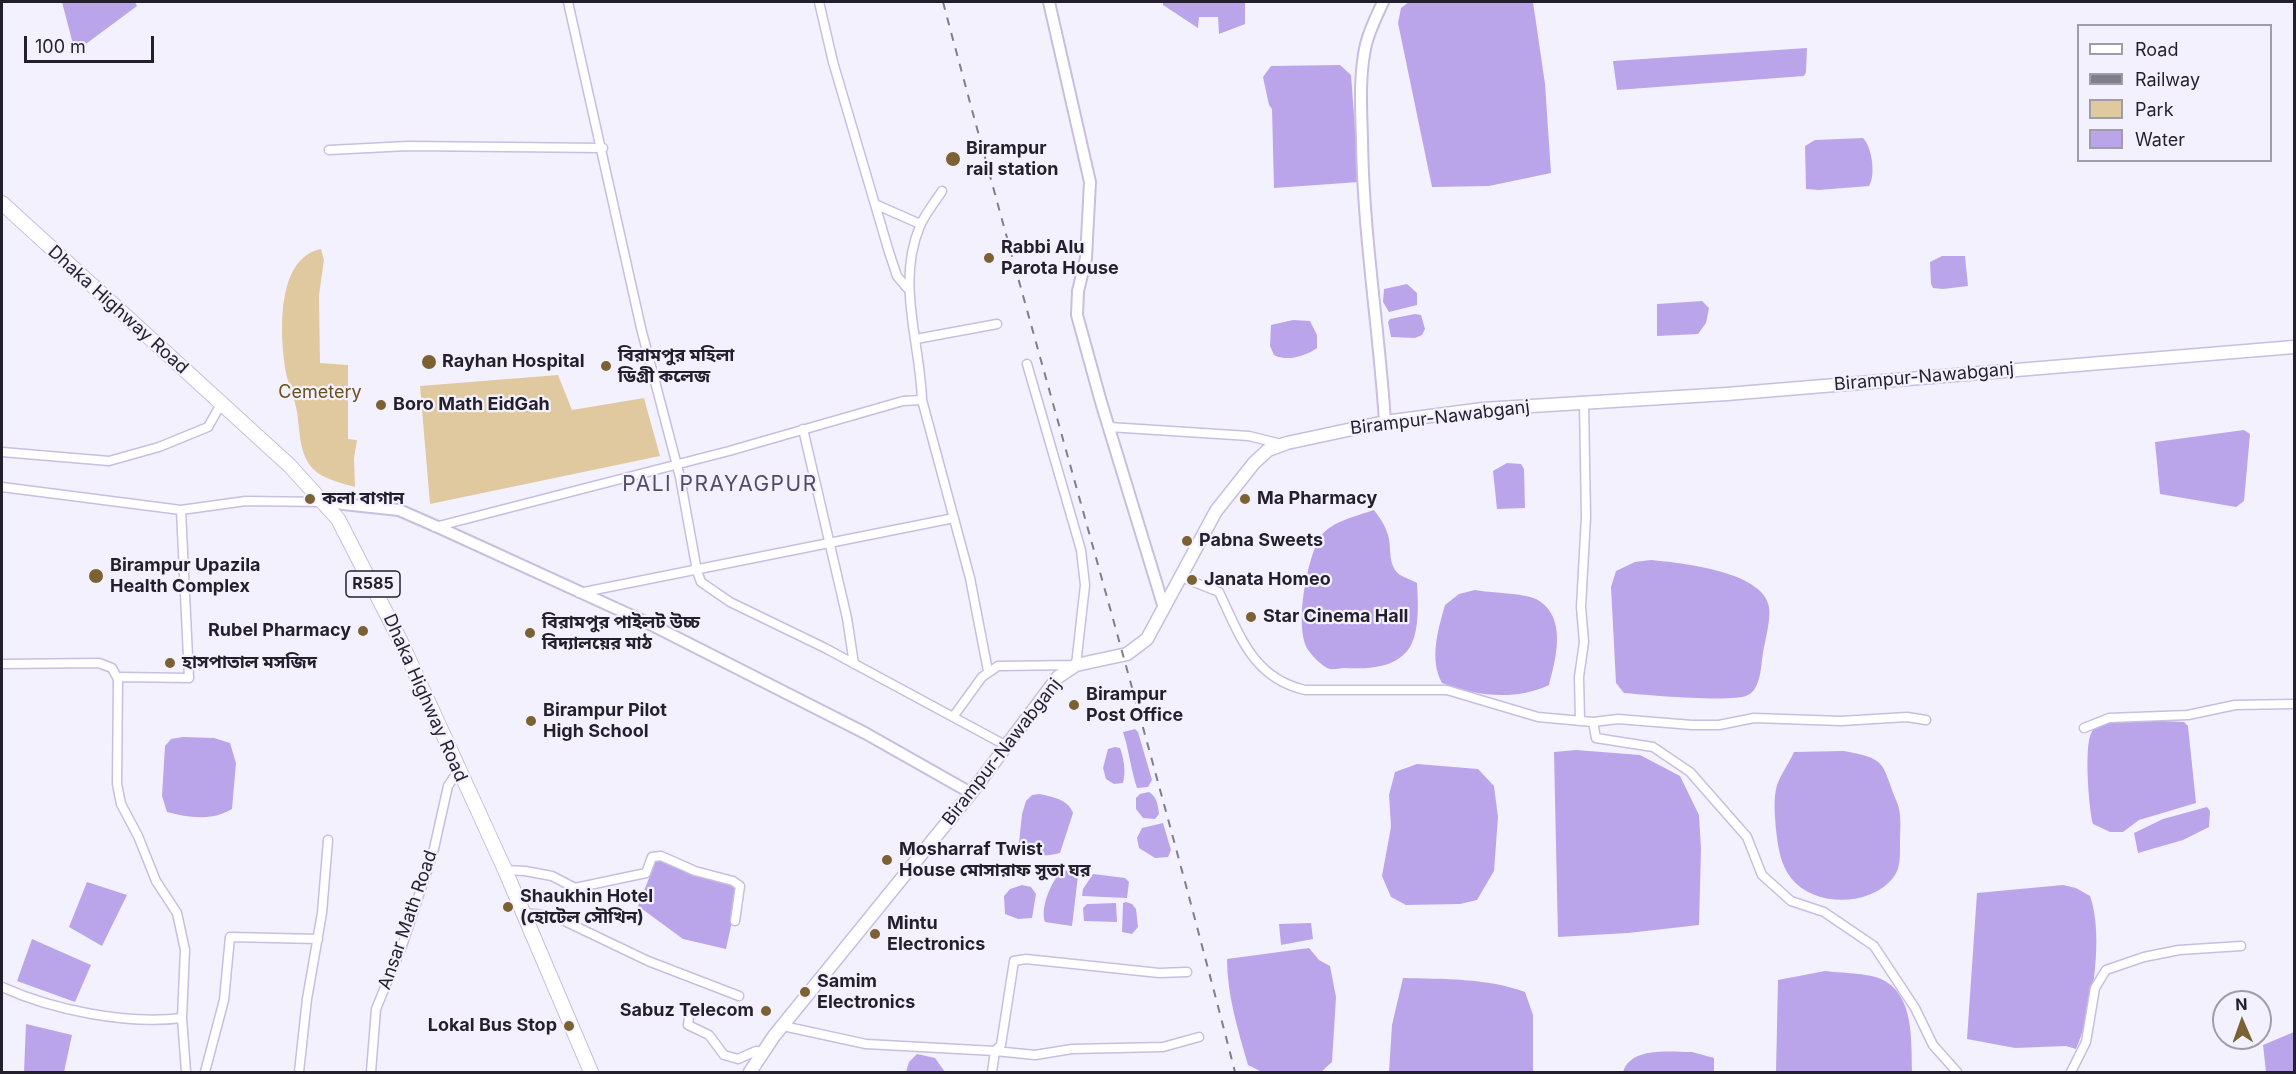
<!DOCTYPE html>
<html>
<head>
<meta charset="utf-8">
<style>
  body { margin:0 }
  #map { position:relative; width:2296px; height:1074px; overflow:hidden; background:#f4f1ff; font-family:Inter,sans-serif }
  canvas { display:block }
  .frame { position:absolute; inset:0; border:3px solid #231f2c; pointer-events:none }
  .legend { position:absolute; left:2077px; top:24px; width:195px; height:138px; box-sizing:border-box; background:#f4f1ff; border:2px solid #a09dab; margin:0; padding:8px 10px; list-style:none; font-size:18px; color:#231f2c }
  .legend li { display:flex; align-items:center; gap:12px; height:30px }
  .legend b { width:30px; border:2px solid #a09dab }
  .north { position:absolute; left:2212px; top:990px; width:60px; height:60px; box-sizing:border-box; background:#f4f1ff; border:2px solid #a09dab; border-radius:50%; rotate:358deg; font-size:16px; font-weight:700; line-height:24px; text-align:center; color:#231f2c }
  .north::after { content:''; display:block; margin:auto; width:21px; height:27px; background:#7c6233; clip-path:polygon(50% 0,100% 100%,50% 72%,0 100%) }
  .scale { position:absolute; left:24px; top:36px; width:130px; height:27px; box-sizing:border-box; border:3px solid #231f2c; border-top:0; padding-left:8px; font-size:18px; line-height:21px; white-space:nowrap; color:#231f2c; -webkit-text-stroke:4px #f4f1ff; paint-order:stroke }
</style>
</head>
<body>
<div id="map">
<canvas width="2296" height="1074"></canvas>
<div class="frame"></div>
<ul class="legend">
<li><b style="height:8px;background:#fff"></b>Road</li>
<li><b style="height:8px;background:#817e8b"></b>Railway</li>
<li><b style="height:16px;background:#e1c99f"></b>Park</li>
<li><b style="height:16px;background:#baa5eb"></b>Water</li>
</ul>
<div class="north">N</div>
<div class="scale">100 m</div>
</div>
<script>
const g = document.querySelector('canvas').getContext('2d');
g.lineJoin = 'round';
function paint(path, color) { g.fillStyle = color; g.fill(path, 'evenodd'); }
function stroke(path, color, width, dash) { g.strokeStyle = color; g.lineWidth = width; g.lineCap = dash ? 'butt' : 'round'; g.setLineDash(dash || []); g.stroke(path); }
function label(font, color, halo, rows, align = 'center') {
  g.font = font + ' Inter,"Noto Sans Bengali",sans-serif'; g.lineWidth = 4.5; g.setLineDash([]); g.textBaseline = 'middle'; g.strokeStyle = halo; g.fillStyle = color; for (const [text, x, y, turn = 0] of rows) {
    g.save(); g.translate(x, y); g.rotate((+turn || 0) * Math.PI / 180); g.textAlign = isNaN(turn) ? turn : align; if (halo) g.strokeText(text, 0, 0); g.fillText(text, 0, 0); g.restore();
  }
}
paint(new Path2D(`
  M321,249L324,260L319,295L320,363L348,365V439L357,440L354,458L355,487C341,483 323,479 313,469C299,454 300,431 297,412C295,399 289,386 286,373C280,337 275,258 321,249Z
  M558,375L572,410L644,398L660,456L430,504L420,386Z`), '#e1c99f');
paint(new Path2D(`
  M62,2H135L137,6L75,52Z
  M1163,2H1245V24L1219,34L1218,17H1199L1198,28L1163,5Z
  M1409,2H1533L1545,84L1551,173L1489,186L1432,187L1398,23L1401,8Z
  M1807,48L1806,72L1804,76L1617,90L1613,61Z
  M1340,65L1351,75L1359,182L1274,188L1272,109L1269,105L1263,77L1271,66Z
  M1863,138C1872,147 1876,175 1869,186L1819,190L1806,189L1805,146L1815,140Z
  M1942,256H1965L1968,286L1943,289L1933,288L1931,284L1930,262Z
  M1407,284L1417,293V305L1389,312L1383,302L1384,289Z
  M1702,301L1709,308L1706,323L1698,334L1657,336V304Z
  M1415,314L1421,315L1425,329L1422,335L1415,338L1391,337L1388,322L1390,319Z
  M1293,320L1310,321L1317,335V348C1306,356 1287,362 1274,355L1270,346L1271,325Z
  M2244,430L2250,434L2244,501L2236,507L2160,494L2155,442Z
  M1507,463L1521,464L1524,469L1525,508L1497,509L1493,471Z
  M1374,510C1380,518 1385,525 1388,535C1392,548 1387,565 1400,575C1405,578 1412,580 1417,583C1418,602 1420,630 1410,647C1396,669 1367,669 1344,668C1340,668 1334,670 1330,669C1323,667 1313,657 1309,651C1293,631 1307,556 1321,536C1332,521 1357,516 1374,510Z
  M1651,560C1681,563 1763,571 1769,607C1771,620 1765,640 1763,653C1761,665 1761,689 1748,695C1734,703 1645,695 1624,693L1616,683L1611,587L1616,571L1635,562Z
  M1475,590C1490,593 1523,593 1536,599C1568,616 1556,659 1549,685C1515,701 1476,696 1442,683C1429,659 1438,630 1445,605L1459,594Z
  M2119,719L2184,722L2188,726L2196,803L2139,820L2123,832H2110L2093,824C2089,808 2083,741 2093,730C2099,723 2111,722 2119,719Z
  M1135,729L1138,732L1152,780L1148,787L1137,788C1131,771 1129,750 1123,732Z
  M183,737L214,738L230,743L236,763L232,809C212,821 189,818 167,812L162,796L165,746L171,739Z
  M1115,747L1120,748C1124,759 1126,771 1123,783L1114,784L1106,779L1103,768L1108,749Z
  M1576,750L1640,755L1680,776L1699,815L1701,849L1699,925L1628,933L1558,937L1554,752Z
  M1844,751C1889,759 1881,764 1897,802C1902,815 1900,830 1900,843C1900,855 1901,868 1893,878C1870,907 1813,907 1791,878C1780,864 1778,846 1776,830C1775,817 1773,798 1777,785C1781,774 1789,763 1794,752Z
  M1417,764L1478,769L1494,786L1498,817L1494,871L1477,900L1460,904L1406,905L1391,897L1382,876L1391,827L1389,795L1395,772Z
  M1149,792C1157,797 1158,805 1159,814L1155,819L1143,818L1136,809V798L1140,794Z
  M1039,794C1053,797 1068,799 1073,813L1060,853C1044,857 1030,857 1019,843L1022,814L1026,801L1032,795Z
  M2207,807L2210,811L2209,827L2183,840L2138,853L2134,833L2163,819Z
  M1163,823L1171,850L1168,857L1155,858L1139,848L1137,838L1142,828Z
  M657,858L736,885V903L726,949L683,939L638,906Z
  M1073,870L1078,876L1072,926L1045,922C1040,907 1051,883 1061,871Z
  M1093,874L1125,878L1129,882L1127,898L1082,896L1083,889Z
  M87,882L127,895L102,946L69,927Z
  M1022,885L1031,887L1036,894L1032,918L1018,919L1005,914L1004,896L1010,889Z
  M2063,885L2076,888L2090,896C2104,934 2093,1012 2076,1049L2066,1046L2015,1048L1967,1039L1977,893Z
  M1126,902L1132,904L1136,909L1138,927L1132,934L1122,932L1123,903Z
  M1116,903L1117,922L1084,921L1083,908L1087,904Z
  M1311,923L1313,939L1281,945L1279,924Z
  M32,939L91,965L75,1002L17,981Z
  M1309,948L1319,960L1330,966L1336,997L1332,1062L1321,1072H1262L1248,1065C1238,1030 1227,995 1227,959Z
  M1825,971C1840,973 1868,973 1881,979C1915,994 1911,1042 1912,1072H1776L1778,980Z
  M1403,978C1443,979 1487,978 1525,992L1533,1015V1072H1389L1392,1025Z
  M26,1024L72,1035L64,1072H24Z
  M2294,1032V1072H2266L2263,1045Z
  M1692,1052L1714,1058V1072H1623C1631,1046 1670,1052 1692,1052Z
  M917,1054L935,1058L945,1072H906L909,1062Z`), '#baa5eb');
const minor = new Path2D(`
  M568,2L641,328L680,477L697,571L701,582L730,602L825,648L1005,745
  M819,2L833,62L889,252L897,276L907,288
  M329,150L408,146L603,148
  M942,191C935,202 925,214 920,226C896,283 920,341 922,400L970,578L988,671
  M877,205L920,224
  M916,339L997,324
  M1109,427L1249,436L1281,444
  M803,429L847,618L854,664
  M2,452L109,461L159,447L208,427L221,404
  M2,487L181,510
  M435,527L729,451L903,401L922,400
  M1181,577L1219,592C1240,636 1253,678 1305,690H1447L1538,717L1593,722L1618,719L1692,725H1719L1754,718L1841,721L1907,717L1926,720
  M579,593L954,518
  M2,664L99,663L112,668L118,679
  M953,717L982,677L998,666L1076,665L1085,585L1081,550L1027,364
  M1580,721L1579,677L1584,642L1581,607L1586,517L1584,403
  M1593,722L1596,738L1653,747L1690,772L1747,837L1762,875L1791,901L1824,912L1874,946L1915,1008L1933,1045L1957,1072
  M2084,728L2109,718L2188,715L2235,705L2294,704
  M505,870L525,871L552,876L575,888L646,873L652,857L661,856L695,871L733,881L740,886L735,921
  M525,913L554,916L648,961L739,996
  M2,987C53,1010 127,1025 182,1018
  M690,1009L688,1025L709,1035L724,1055L738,1059L756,1051L764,1052
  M783,1026L866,1044L995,1051L992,1072
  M995,1051L1001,1045L1014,961L1026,959L1159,973L1187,972
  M995,1051L1035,1055L1072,1049L1163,1047L1199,1037
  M186,1072L182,1018L185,950L177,913L156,881L138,836L121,804L117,784L118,679L121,677L189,678L181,510L246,501L322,502
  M205,1072L224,1000L230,937L318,939
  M299,1072L307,999L322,913L328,840
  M371,1072L376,1009L402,946L433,853L448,786L458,771
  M2071,1072L2086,1042L2095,988L2106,970L2144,957L2179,950L2241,946`);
const tertiary = new Path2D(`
  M1049,2L1090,182L1086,258L1078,291L1077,315L1101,402L1164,608
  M1383,2C1377,15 1370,29 1366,44C1359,75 1361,108 1362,139C1363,234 1379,327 1385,422
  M325,502L399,510L440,528L650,624L865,733L971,793`);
const secondary = new Path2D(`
  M750,1072L774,1036L971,793L1058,677L1076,665L1127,654L1147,639L1216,511L1254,463L1268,450L1287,443L1385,422L1483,409L1727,394L2294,347`);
const primary = new Path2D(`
  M2,203L290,466L338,519L401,642L505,870L591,1072`);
stroke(minor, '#c7bee0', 11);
stroke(tertiary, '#c7bee0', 14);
stroke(secondary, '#c7bee0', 15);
stroke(primary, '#c7bee0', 16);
stroke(minor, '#fff', 8);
stroke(tertiary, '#fff', 10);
stroke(secondary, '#fff', 12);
stroke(primary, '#fff', 14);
stroke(new Path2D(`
  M943,2C1038,359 1143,714 1235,1072`), '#817e8b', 2, [8, 8]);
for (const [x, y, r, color] of [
  [953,159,8,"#7c6233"],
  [989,258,6,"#7c6233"],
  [429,362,8,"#7c6233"],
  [606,366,6,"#7c6233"],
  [381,405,6,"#7c6233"],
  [310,499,6,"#7c6233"],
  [1245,499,6,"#7c6233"],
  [1187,541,6,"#7c6233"],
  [96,576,8,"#7c6233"],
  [1192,580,6,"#7c6233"],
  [1251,617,6,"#7c6233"],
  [363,631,6,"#7c6233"],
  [530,633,6,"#7c6233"],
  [170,663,6,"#7c6233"],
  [1074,705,6,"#7c6233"],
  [531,721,6,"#7c6233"],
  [887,860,6,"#7c6233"],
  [508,907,6,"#7c6233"],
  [875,934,6,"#7c6233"],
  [805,992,6,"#7c6233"],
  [766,1011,6,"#7c6233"],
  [569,1026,6,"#7c6233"]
]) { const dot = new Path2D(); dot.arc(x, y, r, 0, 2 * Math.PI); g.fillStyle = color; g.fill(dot); stroke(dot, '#f4f1ff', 2); }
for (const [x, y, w] of [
  [373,584,54]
]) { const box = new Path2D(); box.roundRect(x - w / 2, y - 13, w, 26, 4.5); g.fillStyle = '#f4f1ff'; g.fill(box); stroke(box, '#231f2c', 1.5); }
label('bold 16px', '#231f2c', null, [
  ["R585",373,584]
]);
label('bold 18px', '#231f2c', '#f4f1ff', [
  ["Birampur",966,149],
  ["rail station",966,170],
  ["Rabbi Alu",1001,248],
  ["Parota House",1001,269],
  ["বিরামপুর মহিলা",618,356],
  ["ডিগ্রী কলেজ",618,377],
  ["Rayhan Hospital",442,362],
  ["Boro Math EidGah",393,405],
  ["কলা বাগান",322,499],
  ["Ma Pharmacy",1257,499],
  ["Pabna Sweets",1199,541],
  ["Birampur Upazila",110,566],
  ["Health Complex",110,587],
  ["Janata Homeo",1204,580],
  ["Star Cinema Hall",1263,617],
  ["বিরামপুর পাইলট উচ্চ",542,623],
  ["বিদ্যালয়ের মাঠ",542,644],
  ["Rubel Pharmacy",351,631,"right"],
  ["হাসপাতাল মসজিদ",182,663],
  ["Birampur",1086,695],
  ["Post Office",1086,716],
  ["Birampur Pilot",543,711],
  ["High School",543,732],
  ["Mosharraf Twist",899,850],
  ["House মোসারাফ সুতা ঘর",899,871],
  ["Shaukhin Hotel",520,897],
  ["(হোটেল সৌখিন)",520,918],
  ["Mintu",887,924],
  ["Electronics",887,945],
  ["Samim",817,982],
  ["Electronics",817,1003],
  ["Sabuz Telecom",754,1011,"right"],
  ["Lokal Bus Stop",557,1026,"right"]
], 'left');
label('18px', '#231f2c', '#f4f1ff', [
  ["Dhaka Highway Road",118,310,42],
  ["Birampur-Nawabganj",1924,377,-5],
  ["Birampur-Nawabganj",1440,418,-7],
  ["Dhaka Highway Road",425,698,66],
  ["Birampur-Nawabganj",1002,752,-52],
  ["Ansar Math Road",408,920,-71]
]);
label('18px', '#6b501b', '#f4f1ff', [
  ["Cemetery",320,393]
]);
g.letterSpacing = '1.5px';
label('21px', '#534b68', '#f4f1ff', [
  ["PALI PRAYAGPUR",720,485]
]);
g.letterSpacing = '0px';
</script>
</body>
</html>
